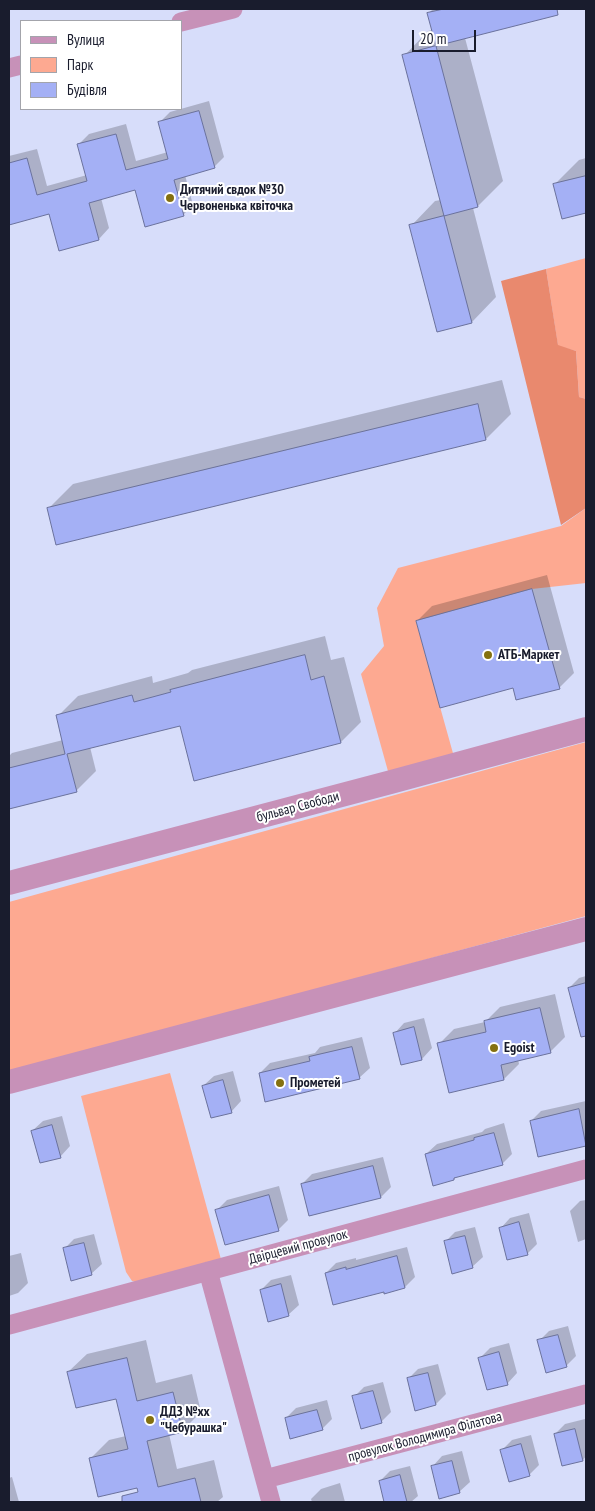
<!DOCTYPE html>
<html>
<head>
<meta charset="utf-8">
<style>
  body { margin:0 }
  #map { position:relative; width:595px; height:1511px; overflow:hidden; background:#d7ddfa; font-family:"PT Sans Narrow",sans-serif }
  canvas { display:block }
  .frame { position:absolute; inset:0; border:10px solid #191c2d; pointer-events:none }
  .legend { position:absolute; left:20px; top:20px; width:162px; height:90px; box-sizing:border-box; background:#fff; border:1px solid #a3a4ab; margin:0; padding:6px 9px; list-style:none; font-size:15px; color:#191c2d }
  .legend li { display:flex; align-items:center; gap:10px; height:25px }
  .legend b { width:25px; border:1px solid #a3a4ab }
  .scale { position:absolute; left:412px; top:30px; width:64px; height:22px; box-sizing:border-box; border:2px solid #191c2d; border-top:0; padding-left:6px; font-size:15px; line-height:18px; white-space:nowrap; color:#191c2d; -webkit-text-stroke:4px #fff; paint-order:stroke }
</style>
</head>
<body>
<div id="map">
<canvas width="595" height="1511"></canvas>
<div class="frame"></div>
<ul class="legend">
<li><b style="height:6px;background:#c791b8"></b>Вулиця</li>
<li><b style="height:14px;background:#fda991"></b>Парк</li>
<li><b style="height:14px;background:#a4b0f5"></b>Будівля</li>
</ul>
<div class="scale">20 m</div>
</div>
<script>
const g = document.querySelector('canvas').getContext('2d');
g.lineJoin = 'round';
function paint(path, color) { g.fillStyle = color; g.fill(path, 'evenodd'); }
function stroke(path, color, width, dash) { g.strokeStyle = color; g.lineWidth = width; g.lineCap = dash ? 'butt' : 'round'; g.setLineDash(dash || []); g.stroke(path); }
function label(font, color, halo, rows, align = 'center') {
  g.font = font + ' "PT Sans Narrow",sans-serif'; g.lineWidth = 4; g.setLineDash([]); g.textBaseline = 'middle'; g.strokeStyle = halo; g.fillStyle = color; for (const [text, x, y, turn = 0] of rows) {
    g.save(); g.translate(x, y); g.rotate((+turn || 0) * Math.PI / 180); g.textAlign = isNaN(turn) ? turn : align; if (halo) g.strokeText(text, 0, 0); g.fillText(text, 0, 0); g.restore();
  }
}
paint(new Path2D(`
  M586,258V399L579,397L576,351L558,346L546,269Z
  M586,508V583L532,589L416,621L456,764L391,782L361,674L384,646L377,608L398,568L561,526Z
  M586,742V916L9,1073V902Z
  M170,1073L222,1263L143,1284L132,1281L126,1272L81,1096Z`), '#fda991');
paint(new Path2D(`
  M546,269L558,345L576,351L579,397L586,399V508L561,525L501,281Z`), '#e9896e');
paint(new Path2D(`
  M433,9H550L541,18L465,38L503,181L478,206L473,208L496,297L472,322L411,226L435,201L441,200L404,56L428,31L433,30L429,13Z
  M209,101L224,157L214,167L185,175L193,205L183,215L136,189L101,198L109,228L99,239L60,249L50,212L9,224V156L37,149L47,186L87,175L79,144L89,134L126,124L136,161L168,152L160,122L170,112Z
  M586,158V211L563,218L554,185L579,160Z
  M502,380L511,414L486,439L57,543L48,509L73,484Z
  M547,575L574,673L559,688L514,687L417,621L432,606Z
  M325,636L331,660L344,657L361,722L341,742L181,725L90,747L96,771L76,791L9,808V756L12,753L63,740L58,716L78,696L152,676L153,683L188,673L192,670Z
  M586,976V1016L577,1019L569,988L579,978Z
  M555,994L565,1037L550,1052L518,1059L519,1064L504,1079L450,1092L439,1044L454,1029L485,1022L500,1007Z
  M424,1018L432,1048L422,1059L402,1064L394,1034L404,1023Z
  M362,1037L370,1068L359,1078L260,1073L270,1063L315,1053L320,1047Z
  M233,1071L241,1101L231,1112L203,1086L214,1076Z
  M586,1101V1145L539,1156L531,1121L541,1111Z
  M62,1116L70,1146L60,1157L32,1131L43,1121Z
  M504,1123L512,1154L502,1164L458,1175L454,1179L426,1154L437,1144L482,1132L485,1129Z
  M383,1157L391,1187L381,1197L310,1215L302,1184L312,1174Z
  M279,1186L288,1220L278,1230L217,1210L227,1200Z
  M586,1200V1239L578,1242L570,1211L580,1201Z
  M529,1213L537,1244L527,1254L500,1229L510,1218Z
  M475,1227L483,1257L472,1267L445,1242L455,1232Z
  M94,1234L102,1264L91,1274L64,1249L74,1239Z
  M407,1247L415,1277L405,1287L326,1273L336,1263L356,1258V1260Z
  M21,1253L28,1283L18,1293L9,1296V1256Z
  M291,1275L299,1305L288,1315L261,1290L271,1280Z
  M568,1326L576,1356L566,1366L539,1341L549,1331Z
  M146,1340L156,1383L192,1374L201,1412L182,1431L169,1434L177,1469L214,1460L223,1497L217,1502H142L138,1487L90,1459L109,1440L126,1436L117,1397L68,1372L87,1354Z
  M509,1343L517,1373L507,1384L480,1358L490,1348Z
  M438,1364L446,1394L436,1404L408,1379L418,1369Z
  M383,1382L391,1412L381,1422L354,1397L364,1387Z
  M327,1400L332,1419L322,1429L286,1418L296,1408Z
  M585,1419L586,1425V1456L583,1460L555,1434L565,1424Z
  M531,1435L539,1465L529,1475L502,1450L512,1440Z
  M462,1451L470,1482L459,1492L432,1467L442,1456Z
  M410,1466L418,1496L411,1502H386L380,1481L390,1471Z
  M12,1477L19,1502H9V1478Z
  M340,1483L345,1502H312L311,1499L321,1489Z`), '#0003');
const building = new Path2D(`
  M444,9H557L558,15L436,46L427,13Z
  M436,46L478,207L444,216L402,55Z
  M199,111L215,168L174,180L184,216L145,227L135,190L89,203L99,240L59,251L49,214L9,225V163L27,158L37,195L87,181L77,144L116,134L126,170L168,159L158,122Z
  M586,176V213L562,219L553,184Z
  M444,216L472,323L437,332L409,225Z
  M478,404L486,440L56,545L47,508Z
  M532,589L560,689L516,700L513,688L440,708L416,621Z
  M305,655L311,680L324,676L341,743L194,781L180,726L67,754L77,792L9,809V768L65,754L56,715L132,695L134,702L171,692L170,690Z
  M586,983V1036L581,1037L568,988Z
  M540,1008L551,1053L501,1065L504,1080L449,1093L437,1043L486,1032L484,1021Z
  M414,1027L422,1060L401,1065L393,1033Z
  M352,1047L360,1079L265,1102L259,1073L310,1061L309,1057Z
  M223,1080L232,1113L211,1118L202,1086Z
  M579,1109L586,1146L538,1157L530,1121Z
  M52,1125L61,1158L40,1163L31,1131Z
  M494,1133L503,1165L454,1178V1180L433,1186L425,1154L474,1140V1138Z
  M373,1166L381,1198L309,1216L301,1184Z
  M269,1195L279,1231L225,1245L215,1210Z
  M519,1222L528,1255L507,1260L499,1228Z
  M465,1236L473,1268L452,1274L444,1241Z
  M84,1243L92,1275L71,1281L63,1248Z
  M397,1256L405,1288L384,1294V1292L333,1305L325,1273L346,1267V1269Z
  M281,1284L289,1316L268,1322L260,1290Z
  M558,1335L567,1367L546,1373L537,1340Z
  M499,1352L508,1385L487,1390L478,1358Z
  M127,1358L137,1401L173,1392L183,1432L147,1441L158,1487L195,1478L201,1502H122V1496L138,1492L137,1488L98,1497L89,1458L128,1449L116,1399L76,1408L67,1372Z
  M428,1373L436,1405L415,1411L407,1378Z
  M373,1391L382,1423L361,1429L352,1396Z
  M317,1410L323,1430L290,1439L285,1418Z
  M575,1429L583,1461L562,1466L554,1434Z
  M521,1444L530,1476L509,1482L500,1450Z
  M452,1461L460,1493L439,1499L431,1466Z
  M400,1475L407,1502H384L379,1481Z`);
paint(building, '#a4b0f5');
stroke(building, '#6a719c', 1);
stroke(new Path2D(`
  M181,22L233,9
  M9,68L21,65
  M208,1271L271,1502
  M9,1325L586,1169
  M265,1479L586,1394`), '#c791b8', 19);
stroke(new Path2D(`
  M9,883L391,782L586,729
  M9,1082L586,929`), '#c791b8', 24);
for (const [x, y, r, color] of [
  [170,198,5,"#847010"],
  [488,655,5,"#847010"],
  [494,1048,5,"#847010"],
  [280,1083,5,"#847010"],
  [150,1420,5,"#847010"]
]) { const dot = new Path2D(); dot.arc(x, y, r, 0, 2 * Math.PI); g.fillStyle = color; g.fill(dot); stroke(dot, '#fff', 2); }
label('bold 14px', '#191c2d', '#fff', [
  ["Дитячий свдок №30",180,190],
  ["Червоненька квіточка",180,206],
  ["АТБ-Маркет",498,655],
  ["Egoist",504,1048],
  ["Прометей",290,1083],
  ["ДДЗ №хх",160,1412],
  ["\"Чебурашка\"",160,1428]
], 'left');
label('14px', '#191c2d', '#fff', [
  ["бульвар Свободи",298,807,-15],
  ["Двірцевий провулок",298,1247,-15],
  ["провулок Володимира Філатова",425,1437,-15]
]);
</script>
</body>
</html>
